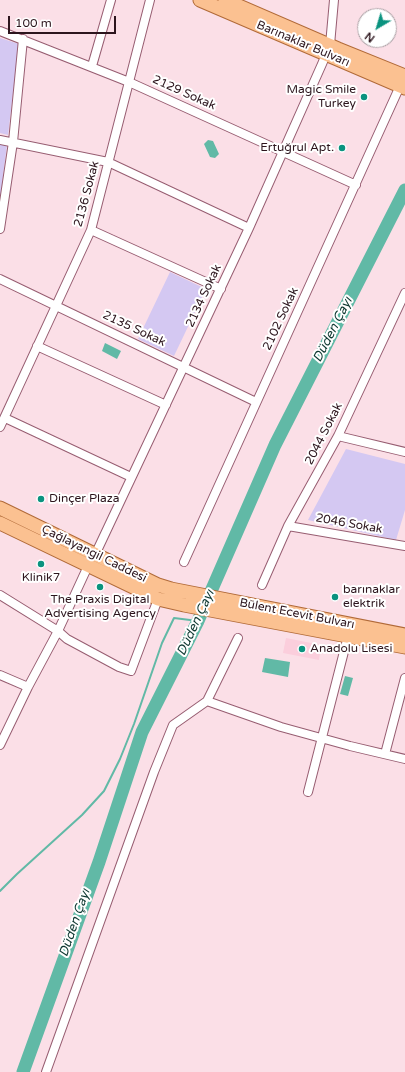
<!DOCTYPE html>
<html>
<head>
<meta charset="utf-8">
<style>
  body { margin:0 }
  #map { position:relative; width:405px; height:1072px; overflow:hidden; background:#fbdfe7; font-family:"Varela Round",sans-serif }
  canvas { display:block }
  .north { position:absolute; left:357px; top:8px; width:40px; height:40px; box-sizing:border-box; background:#fff; border:1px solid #aba1a5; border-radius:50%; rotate:218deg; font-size:11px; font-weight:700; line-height:16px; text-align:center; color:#2c151d }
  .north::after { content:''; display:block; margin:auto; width:14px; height:18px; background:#0a937f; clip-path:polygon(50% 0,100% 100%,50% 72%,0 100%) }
  .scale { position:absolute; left:8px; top:16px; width:108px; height:18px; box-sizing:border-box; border:2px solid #2c151d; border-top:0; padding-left:5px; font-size:12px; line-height:14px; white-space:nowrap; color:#2c151d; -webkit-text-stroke:3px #fff; paint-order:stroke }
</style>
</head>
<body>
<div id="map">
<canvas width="405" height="1072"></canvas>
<div class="north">N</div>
<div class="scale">100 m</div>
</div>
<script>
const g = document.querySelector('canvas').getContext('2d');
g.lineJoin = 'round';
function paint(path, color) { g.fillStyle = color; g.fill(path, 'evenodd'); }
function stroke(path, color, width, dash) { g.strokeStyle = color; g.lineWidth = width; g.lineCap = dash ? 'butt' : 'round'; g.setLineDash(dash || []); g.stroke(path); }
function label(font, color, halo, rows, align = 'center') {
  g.font = font + ' "Varela Round",sans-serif'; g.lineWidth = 4; g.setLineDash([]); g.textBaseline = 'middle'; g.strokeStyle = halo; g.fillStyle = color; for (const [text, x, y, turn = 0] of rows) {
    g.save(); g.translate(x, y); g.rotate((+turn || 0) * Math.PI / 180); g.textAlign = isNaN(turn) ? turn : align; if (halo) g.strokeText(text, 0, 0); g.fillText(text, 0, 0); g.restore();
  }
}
paint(new Path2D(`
  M286,638L321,645L319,660L283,653Z`), '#fbcedc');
paint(new Path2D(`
  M0,38L19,44L8,135L0,133Z
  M0,144L7,145L0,200Z
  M170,272L206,289L174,356L138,339Z
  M346,449L405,464V510L396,540L308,520Z`), '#d4c8f2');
paint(new Path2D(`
  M208,140L213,141L219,154L215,158L210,157L204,144Z
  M105,343L121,351L117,359L102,351Z
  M265,658L290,662L288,677L262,672Z
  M345,676L353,678L348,696L340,694Z`), '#61b9a6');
stroke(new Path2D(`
  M0,891L17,874L82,815L104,791L120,759L134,724L162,643L174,618L198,621`), '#61b9a6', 2);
stroke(new Path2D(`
  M23,1072L99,862L142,732L198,621L275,445L405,190`), '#61b9a6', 13);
const minor = new Path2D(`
  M0,31L129,82L356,185
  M92,66L111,0
  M0,140L108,162L249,228
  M0,229L13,142L23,39
  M91,230L221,289
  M0,279L256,402
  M37,346L166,405
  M5,418L131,477
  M0,427L91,230L150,0
  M338,436L405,452
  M288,526L405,546
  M95,555L249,228L322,64L330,45L334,0
  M184,562L400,86
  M262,585L288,526L338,436L405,293
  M0,595L58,631L67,639L119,667L131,671L158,599
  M238,638L207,701L281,727L350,746L405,759
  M0,675L28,687
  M0,745L28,687L58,631L88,566
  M385,754L405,678
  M308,792L348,636
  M46,1072L154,772L173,725L207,701`);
const primary = new Path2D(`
  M200,0L405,88
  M225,0L338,49L405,76
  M0,508L158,585L171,589L405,635
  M0,523L158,599L184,605L405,647`);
stroke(minor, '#975d71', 10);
stroke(primary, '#b16a38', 15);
stroke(minor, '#fff', 8);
stroke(primary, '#fbc191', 13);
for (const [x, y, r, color] of [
  [364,97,4,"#0a937f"],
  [342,148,4,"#0a937f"],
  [41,499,4,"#0a937f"],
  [41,564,4,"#0a937f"],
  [100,587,4,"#0a937f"],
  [335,597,4,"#0a937f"],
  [302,649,4,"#0a937f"]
]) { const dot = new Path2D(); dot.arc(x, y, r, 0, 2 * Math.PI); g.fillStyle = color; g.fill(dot); stroke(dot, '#fff', 1.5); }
label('12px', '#2c151d', '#fff', [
  ["Barınaklar Bulvarı",303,44,23],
  ["2129 Sokak",184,93,24],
  ["2136 Sokak",87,194,-75],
  ["2134 Sokak",204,296,-65],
  ["2102 Sokak",281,319,-65],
  ["2135 Sokak",134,329,25],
  ["2044 Sokak",324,434,-63],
  ["2046 Sokak",349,524,10],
  ["Çağlayangil Caddesi",94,554,26],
  ["Bülent Ecevit Bulvarı",297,614,11]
]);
label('12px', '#2c151d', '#fff', [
  ["Magic Smile",356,90,"right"],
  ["Turkey",356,104,"right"],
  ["Ertuğrul Apt.",334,148,"right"],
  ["Dinçer Plaza",49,499],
  ["Klinik7",41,578,"center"],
  ["barınaklar",343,590],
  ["elektrik",343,604],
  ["The Praxis Digital",100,600,"center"],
  ["Advertising Agency",100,614,"center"],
  ["Anadolu Lisesi",310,649]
], 'left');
label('italic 13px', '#0d3730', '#fff', [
  ["Düden Çayı",333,330,-63],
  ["Düden Çayı",196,623,-65],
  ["Düden Çayı",75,923,-71]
]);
</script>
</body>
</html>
